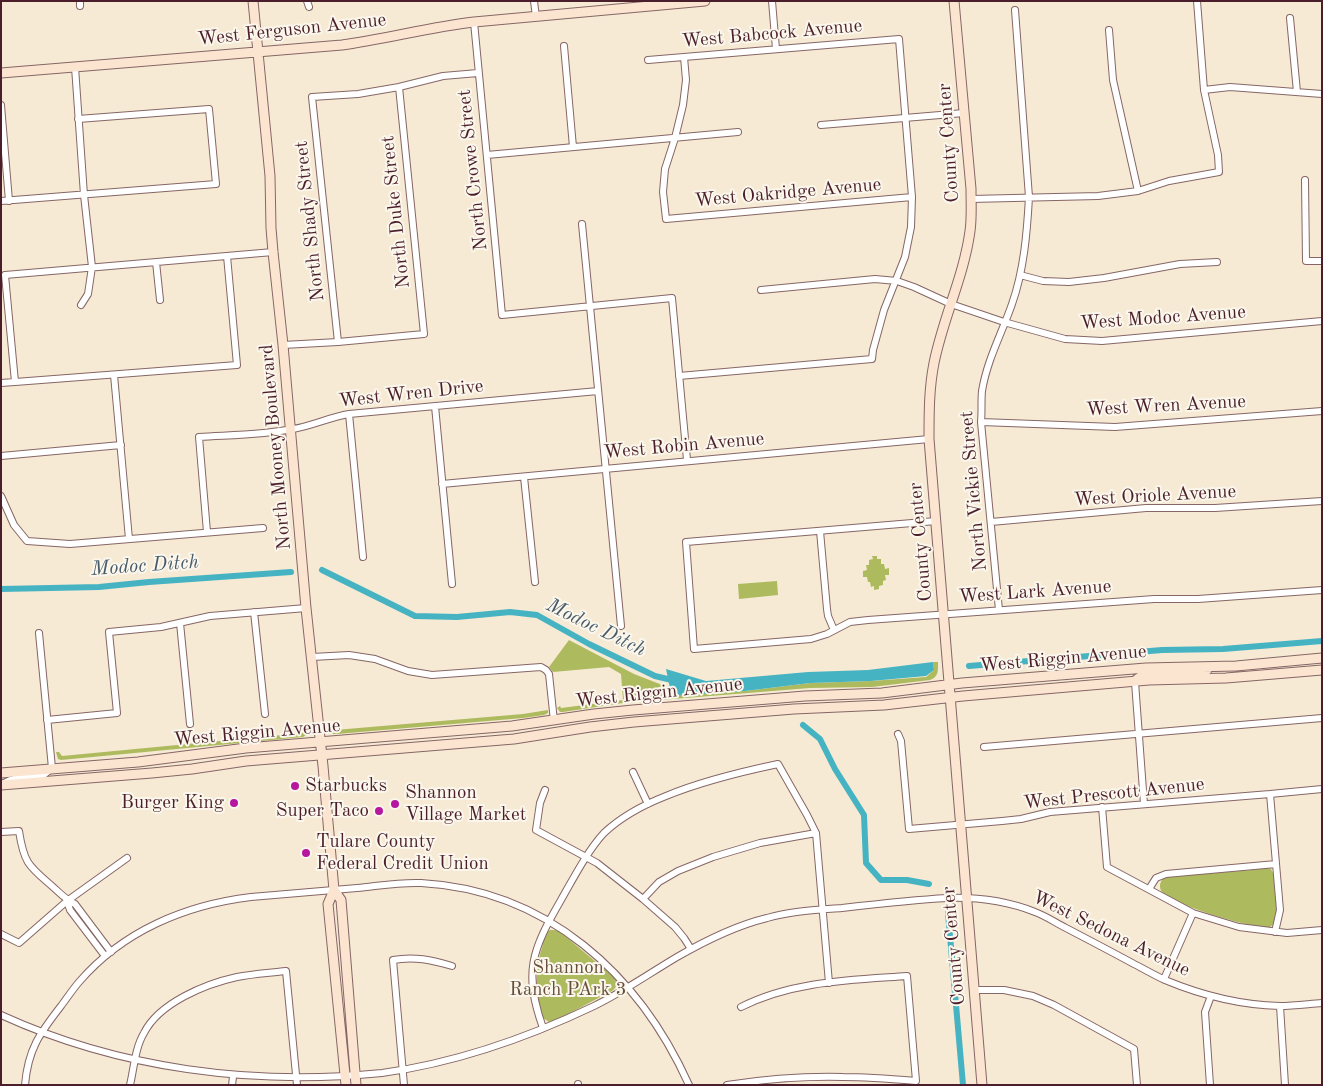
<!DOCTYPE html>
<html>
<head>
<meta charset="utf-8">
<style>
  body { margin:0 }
  #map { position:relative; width:1323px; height:1086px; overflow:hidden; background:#f6ead4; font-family:"Old Standard TT",serif }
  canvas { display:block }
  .frame { position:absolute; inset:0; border:2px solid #4a1f2b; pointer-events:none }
</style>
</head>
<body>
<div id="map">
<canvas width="1323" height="1086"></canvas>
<div class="frame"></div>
</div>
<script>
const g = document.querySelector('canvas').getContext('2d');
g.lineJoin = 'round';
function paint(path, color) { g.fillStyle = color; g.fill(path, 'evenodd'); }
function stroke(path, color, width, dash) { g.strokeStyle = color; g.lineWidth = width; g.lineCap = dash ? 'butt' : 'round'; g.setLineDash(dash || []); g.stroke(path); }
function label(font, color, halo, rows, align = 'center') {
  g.font = font + ' "Old Standard TT",serif'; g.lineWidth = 4; g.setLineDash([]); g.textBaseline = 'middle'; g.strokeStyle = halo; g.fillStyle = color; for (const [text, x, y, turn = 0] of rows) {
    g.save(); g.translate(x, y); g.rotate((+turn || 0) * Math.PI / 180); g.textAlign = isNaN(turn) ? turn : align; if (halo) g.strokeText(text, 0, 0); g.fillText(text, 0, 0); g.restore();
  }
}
paint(new Path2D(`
  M872,556H877V559H881V564H884L885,569L889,568V575H885L886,580L883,581V585L879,586V589L874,590V586L871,587L870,582H868L867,577H863V571L867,570L866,565H869V560L873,559Z
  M777,581L778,595L739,599L738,584Z
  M569,640L634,674L670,688L669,695L745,691L810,683L871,681L926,677L934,670L933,662H938C938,670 939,677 930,680L872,687L810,688L623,703L563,712H560L557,708L560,706L561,708L623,700L621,674L609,667L553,672L549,667Z
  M548,710V713L544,715L523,718L337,734H333L328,728H332L335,730L523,714Z
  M309,727L308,734L303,737L61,760L58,759L56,752H59L62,756L303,733Z
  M1264,867L1271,869L1275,877L1277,919L1275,923L1269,928C1252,928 1172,905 1162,892C1160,890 1160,887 1160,885C1161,880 1163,878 1168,877L1252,870Z
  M550,930H554L559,931L614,977C620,986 614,991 606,994L555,1021L549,1022L543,1018C534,993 535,968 543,944C544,938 545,933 550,930Z`), '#adbb5e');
paint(new Path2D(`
  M933,662L934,670L926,676L871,681L810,683L745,691L669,696L670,688L666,669L706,681L808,672L868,670Z`), '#46b3c3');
stroke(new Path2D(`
  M322,570L415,616L457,617L510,612L537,615L589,644L655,676L676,681
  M1,589L99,587L149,582L291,572
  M969,666L1162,650L1223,649L1322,641
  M803,725L820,739L835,769L864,815L866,863L881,880H907L929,884
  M948,913L963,1085`), '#46b3c3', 6);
const street = new Path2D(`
  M80,1V6
  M307,1L309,7
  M534,1L536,17
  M772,1L776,49
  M1290,18L1297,92
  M474,22L502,315L672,298L687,460
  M1109,30L1113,80L1138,191
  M564,46L573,147
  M684,57L686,80L683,105L675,138L665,169L663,192L666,219L912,197
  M648,60L899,39L912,197L911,227L905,257L884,310L873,350L872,359L679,376
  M75,67L84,195L92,267L88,294L81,305
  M1204,90L1230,87L1322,94
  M1,105L9,201
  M821,125L964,113
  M487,155L738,132
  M1305,180L1306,261H1322
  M971,199L1098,196L1138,191L1169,181L1219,172L1218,155L1204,90L1197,1
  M1,201L216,184L209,109L78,119
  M582,224L621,626
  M156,262L160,300
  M1020,275L1043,281L1069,282L1104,278L1180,264L1217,262
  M761,290L875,279L897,281L914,287L951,304L1004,322L1065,339L1102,341L1322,321
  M338,342L312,97L358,94L399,87L443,76L478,73
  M283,345L338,342L424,334L399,87
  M114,375L129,539
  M15,382L237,365L227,256
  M1,383L15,382L5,275L273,252
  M435,406L452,584
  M349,414L363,557
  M981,422L1115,427L1322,411
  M1,456L121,445
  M524,477L535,582
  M442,484L929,439
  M1,496L14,525L27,541L70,544L263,528
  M936,521L686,542L694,649L811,639L827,634L850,622L868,620L1154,599H1198L1322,590
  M991,522L1146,508H1215L1322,501
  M820,531L827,609L828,616L834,630
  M207,532L199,437C230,435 262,435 293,429C312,426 330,417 349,414L598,391
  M999,610L981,422C982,412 981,401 982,391C987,360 1002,333 1012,304C1024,270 1027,233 1029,197L1015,10
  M254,612L265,714
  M180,623L190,724
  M312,657L349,655L375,659L408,671L432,675L541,667L546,670L549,674L554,721
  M1135,682L1144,804
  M47,720L117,713L109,632L161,627L210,616L306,608
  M898,734L901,741L909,829L1002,821L1021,819L1050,812L1270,794L1322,789
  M984,747L1322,718
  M633,772L648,804
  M4,783C18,774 34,780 45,774C46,773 51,769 52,768L39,633
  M545,790L540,803L536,830L597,863L643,899L675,927L684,938L691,949
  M1270,794L1280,910L1275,932
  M1102,807L1107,867L1193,913L1239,927L1287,933L1322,930
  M1,832L19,831C24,864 29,866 53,887C61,894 66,900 75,904L111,952
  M1149,889L1156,878L1166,874L1276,864
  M643,899L659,882L678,871L713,857L760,843L816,833
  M67,901L70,910L105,956
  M1,934L19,943L67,901L127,858
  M1164,979L1193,913
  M975,990H1004L1033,996L1054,1005L1134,1049L1137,1085
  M1280,1006L1285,1085
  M1,1015C119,1069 253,1086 382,1073C455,1063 527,1038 594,1006C623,992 650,973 677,957C703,942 738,925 767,918C791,911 817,910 842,908C877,904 912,900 947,898C976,897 1007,901 1035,912C1046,916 1056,923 1066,928C1089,940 1112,952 1134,964C1144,969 1154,975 1165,980C1201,995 1241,1005 1280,1006C1294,1006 1308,1004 1322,1003
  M543,1028C523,972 532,950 561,900C573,879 588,850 604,833C622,816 643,805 666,796C702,781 740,772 778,764L807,815L816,833L829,983
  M578,1084V1085
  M25,1085C28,1049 40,1033 61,1006C67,998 73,989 79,982C123,931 185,905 251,897C286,894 321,891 357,888C378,886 400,882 421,883C547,890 639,974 689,1085
  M130,1085C134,1068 135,1048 144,1033C159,1003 205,984 237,977C253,974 270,973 286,971L297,1085
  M232,1085L233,1077
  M404,1085L393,960C414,956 432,960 452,966
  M727,1085C766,1079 804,1076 843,1077C868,1077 892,1079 916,1081L907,976C851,980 792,981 741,1007
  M1210,1085L1205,1012L1211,996`);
const secondary = new Path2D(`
  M253,1L270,176L271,228L273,252L283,345L306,608L323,766L334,890L328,904L346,1085
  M954,1L971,189C971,203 972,217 970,231C964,276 943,318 934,363C929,388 929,413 929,439L982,1085
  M1,73L342,45C386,39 430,27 474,22L705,1
  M1137,679L1142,676L1147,674L1201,673L1207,670
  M1,773L138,762L246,748L512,726L594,714L633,710L805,696L882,693L962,683L1146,668L1236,666L1322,658
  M1,785L152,773L192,769L246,761L514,739L590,727L634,722L794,709L884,705L963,696L1149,680L1226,678L1322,670
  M334,890L341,900L356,1085`);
stroke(street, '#866666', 8);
stroke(secondary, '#866666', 11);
stroke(street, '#fff', 6);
stroke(secondary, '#fce5d0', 9);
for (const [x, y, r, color] of [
  [295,786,5,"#b5179e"],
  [234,803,5,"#b5179e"],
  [395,804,5,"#b5179e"],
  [379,811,5,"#b5179e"],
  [306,853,5,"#b5179e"]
]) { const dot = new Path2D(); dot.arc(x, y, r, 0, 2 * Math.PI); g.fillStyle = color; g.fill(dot); stroke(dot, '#fbf7ec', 2); }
label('19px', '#4a1f2b', '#fbf7ec', [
  ["West Ferguson Avenue",292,30,-6],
  ["West Babcock Avenue",772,34,-5],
  ["County Center",949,143,-94],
  ["North Crowe Street",473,170,-96],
  ["West Oakridge Avenue",788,193,-5],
  ["North Duke Street",396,212,-96],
  ["North Shady Street",310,221,-96],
  ["West Modoc Avenue",1163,318,-4],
  ["West Wren Drive",411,394,-6],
  ["West Wren Avenue",1166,406,-3],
  ["West Robin Avenue",684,446,-5],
  ["North Mooney Boulevard",276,447,-95],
  ["North Vickie Street",974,491,-95],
  ["West Oriole Avenue",1155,496,-3],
  ["County Center",921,542,-95],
  ["West Lark Avenue",1035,592,-4],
  ["West Riggin Avenue",1063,659,-5],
  ["West Riggin Avenue",659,693,-6],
  ["West Riggin Avenue",257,733,-5],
  ["West Prescott Avenue",1114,794,-6],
  ["West Sedona Avenue",1111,934,26],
  ["County Center",954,946,-95]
]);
label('19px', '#4a1f2b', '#fbf7ec', [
  ["Starbucks",305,786],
  ["Shannon",405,793],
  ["Village Market",405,815],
  ["Burger King",224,803,"right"],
  ["Super Taco",369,811,"right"],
  ["Tulare County",316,842],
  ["Federal Credit Union",316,864]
], 'left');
label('19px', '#684e3a', '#fbf7ec', [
  ["Shannon",568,968],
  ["Ranch PArk 3",568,990]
]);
label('italic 20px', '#485a68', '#fbf7ec', [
  ["Modoc Ditch",145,566,-4],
  ["Modoc Ditch",596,628,26]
]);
</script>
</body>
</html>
